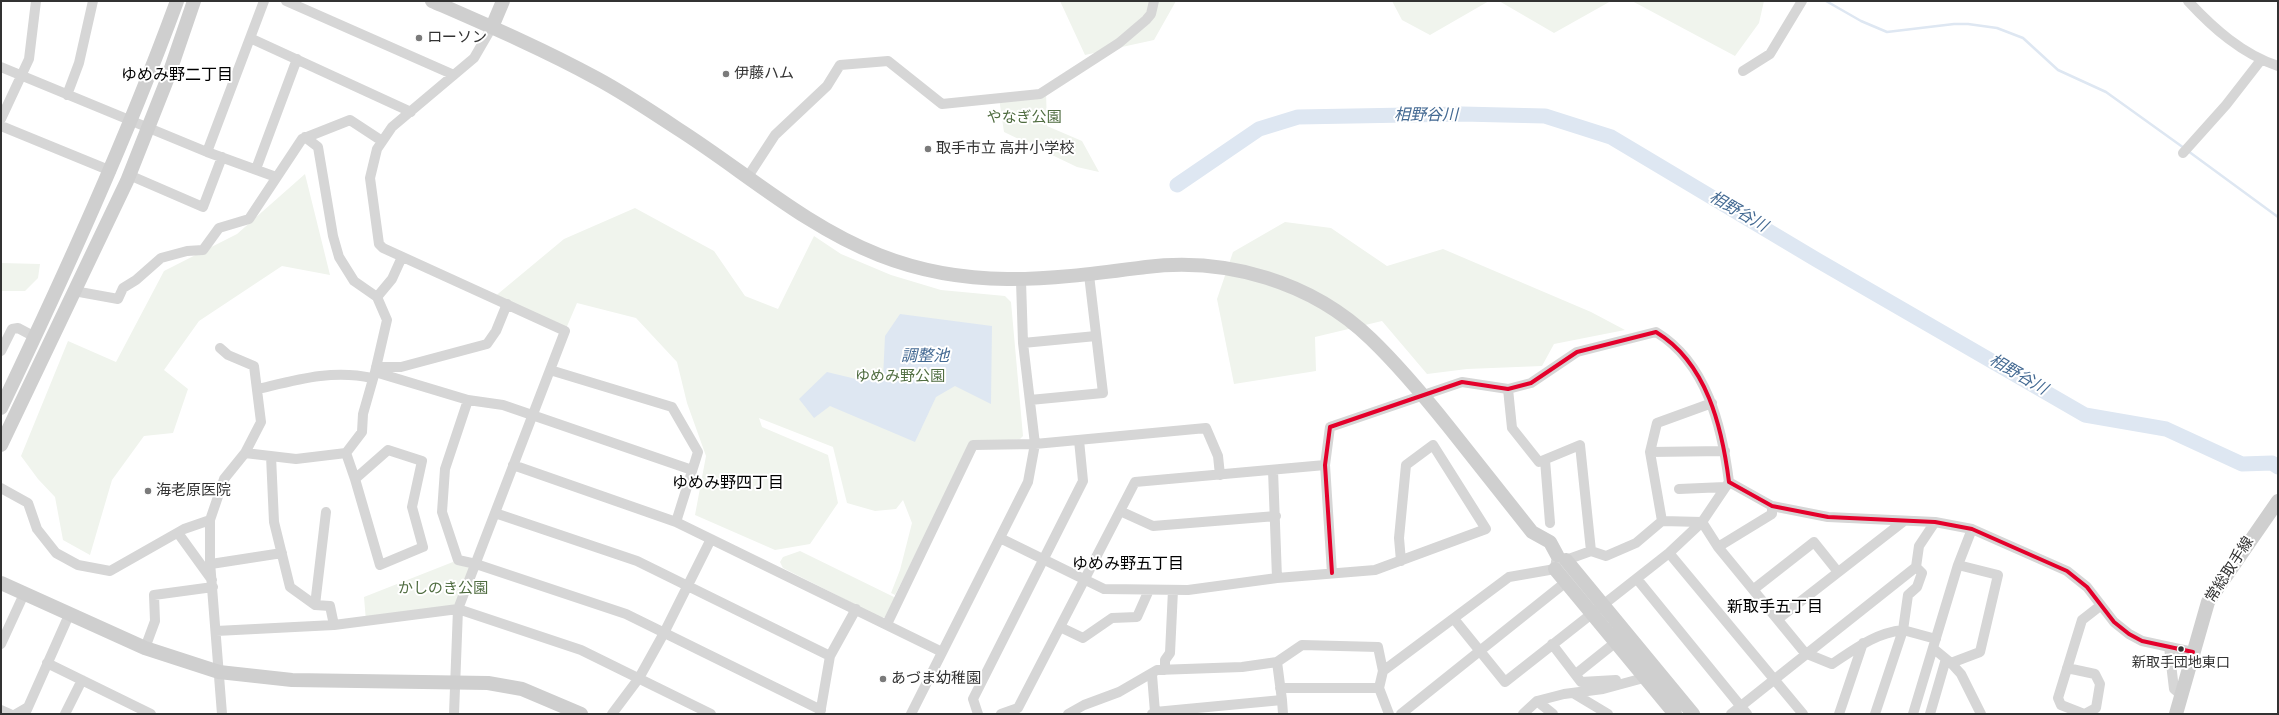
<!DOCTYPE html>
<html>
<head>
<meta charset="utf-8">
<style>
  body { margin:0 }
  #map { position:relative; width:2279px; height:715px; overflow:hidden; background:#fff; font-family:Signika,sans-serif }
  canvas { display:block }
  .frame { position:absolute; inset:0; border:2px solid #323232; pointer-events:none }
</style>
</head>
<body>
<div id="map">
<canvas width="2279" height="715"></canvas>
<div class="frame"></div>
</div>
<script>
const g = document.querySelector('canvas').getContext('2d');
g.lineJoin = 'round';
function paint(path, color) { g.fillStyle = color; g.fill(path, 'evenodd'); }
function stroke(path, color, width, dash) { g.strokeStyle = color; g.lineWidth = width; g.lineCap = dash ? 'butt' : 'round'; g.setLineDash(dash || []); g.stroke(path); }
function label(font, color, halo, rows, align = 'center') {
  g.font = font + ' Signika,"Noto Sans JP",sans-serif'; g.lineWidth = 4; g.setLineDash([]); g.textBaseline = 'middle'; g.strokeStyle = halo; g.fillStyle = color; for (const [text, x, y, turn = 0] of rows) {
    g.save(); g.translate(x, y); g.rotate((+turn || 0) * Math.PI / 180); g.textAlign = isNaN(turn) ? turn : align; if (halo) g.strokeText(text, 0, 0); g.fillText(text, 0, 0); g.restore();
  }
}
paint(new Path2D(`
  M1060,1H1176L1154,40L1085,55Z
  M1392,1H1489L1430,35L1402,20Z
  M1499,1H1611L1554,33Z
  M1632,1H1764L1759,23L1735,56Z
  M1046,91L1047,126L1082,141L1099,172L1077,167L1004,132L999,98Z
  M305,174L330,275L282,266L199,321L164,370L188,389L173,433L144,436L112,480L90,555L63,540L55,497L38,479L21,456L68,341L116,362L164,271L237,234Z
  M635,208L714,251L745,296L778,309L814,236L841,254L891,275L941,290L1005,296L1011,302L1023,436L1020,439L971,443L895,595L891,593L900,570L912,523L903,500L896,509L875,511L847,503L833,447L759,418L762,427L828,455L838,503L810,544L775,550L695,515L706,456L687,403L677,362L636,318L577,303L565,331L493,298L564,239Z
  M1285,222L1331,228L1387,266L1443,249L1591,312L1625,330L1554,344L1542,366L1467,369L1427,374L1382,321L1315,337L1316,371L1234,384L1217,299L1233,252Z
  M1,263L40,264L38,278L25,291H1Z
  M800,551L896,598L886,617L882,618L783,568L780,562L783,557Z
  M458,560L476,564L458,609L366,621L364,597Z`), '#f0f4ed');
paint(new Path2D(`
  M900,314L992,326L991,404L955,386L936,397L915,442L830,406L814,418L799,399L827,372L856,379L883,378L885,336Z`), '#dee7f2');
stroke(new Path2D(`
  M1826,1L1861,21L1887,32L1954,24H1968L1997,28L2023,38L2058,70L2106,92L2184,148
  M2188,151L2278,217`), '#dee7f2', 2.5);
stroke(new Path2D(`
  M1177,185L1259,129L1298,117L1462,114L1545,116L1611,137L1817,260L2085,415L2166,429L2242,464L2272,463L2278,467`), '#dee7f2', 15);
stroke(new Path2D(`
  M286,1L454,75
  M2188,1C2213,28 2242,54 2278,66
  M250,38L411,112
  M1,67L207,152L276,177
  M1743,71L1770,54L1802,1
  M67,95L79,63L93,1
  M1,119L29,59L36,1
  M1,126L111,171
  M305,137L318,147L333,236L339,257L354,281L377,297L387,320L375,372
  M207,152L264,1
  M2183,153L2226,105L2261,60
  M256,169L297,59
  M129,175L203,207L222,157
  M747,178L775,135L827,86L840,65L888,61L942,104L1040,94L1119,43L1146,20L1151,14L1154,1
  M74,291L118,299L123,288L136,280L161,258L187,251L203,250L219,228L249,219L302,139L350,120L382,141
  M377,297L392,279L402,257
  M1023,343L1096,336
  M220,348L228,355L254,366L261,422L245,453L224,479L210,520V562L222,714
  M1,351L12,329L18,328L35,337
  M376,367H401L487,344L496,331L507,304
  M550,370L672,407L698,452L676,522
  M258,389C296,380 332,369 372,378
  M1508,389L1512,428L1539,462L1580,445L1591,551
  M1030,400L1103,393L1089,275
  M1650,452L1725,451
  M245,453L296,459L346,453L362,432L363,414L375,372L468,400
  M346,453L355,479L380,565L423,547L412,507L422,461L388,450L355,479
  M271,456L274,522L290,587L315,605L330,606L334,625
  M1545,460L1550,523
  M513,465L676,522L942,652
  M692,470L503,405L468,400L445,469L442,512L458,560L476,564L626,614L821,710
  M1273,470L1277,578
  M1,488L28,503L37,529L56,553L78,565L110,571L184,529L210,520
  M1679,489L1725,487
  M1120,511L1153,526L1276,516
  M495,513L637,561L830,656
  M1662,521L1650,452L1657,423L1712,403
  M178,533L212,580
  M1000,538L1104,589L1188,590L1277,578L1375,570L1486,529L1433,445L1406,465L1399,538L1401,561
  M1718,547L1772,514V506
  M1669,553L1803,714
  M211,564L282,553
  M1332,573L1325,465L1330,427L1462,382L1508,389L1531,383L1577,352L1656,332C1707,363 1722,427 1729,482L1772,506L1828,517L1935,522L1972,529L2067,571L2087,587L2114,622L2129,634L2142,641L2193,652
  M1637,579L1747,714
  M1754,589L1814,542L1838,572
  M315,605L326,512
  M1454,619L1505,682L1669,553L1702,522L1729,482
  M1778,619L1904,521
  M887,624L973,445L1035,444L1206,428L1218,456L1220,475
  M1060,627L1083,638L1112,618L1137,617L1149,590
  M216,631L334,625L458,609L581,650L711,714
  M1,644L24,594
  M1552,644L1581,682L1616,680
  M2169,647L2174,689L2181,695
  M145,648L155,621L154,595L213,587
  M1934,649L1951,663L1980,652L1998,575L1958,565
  M47,663L151,714
  M1951,663L1961,674L1981,714
  M2067,668L2095,674L2100,684L2096,708L2085,714
  M1165,670V660L1170,653L1173,590
  M1383,671L1509,577L1555,569L1557,555L1566,560L1591,551L1606,556L1636,543L1662,521L1702,522L1718,547L1805,653L1832,664C1855,649 1875,633 1903,630L1908,595L1917,587L1922,573L1916,567
  M1576,674L1616,642
  M1152,675L1155,712L1152,714
  M1280,688H1379
  M1573,693L1608,714
  M1282,700L1283,714
  M1537,701L1553,714
  M1,710L10,714
  M1155,712L1282,700L1277,662
  M16,714L28,707
  M25,714L69,615
  M65,714L82,680
  M454,714L458,609L565,331L383,248L379,244L370,178L377,149L392,127L474,58L492,27
  M612,714L639,678L664,633L711,539
  M820,714L830,656L856,609
  M911,714L1028,482L1035,444L1023,343L1021,281
  M978,714L973,699L1083,481L1079,440
  M1001,714L1018,708L1135,482L1325,465
  M1068,714L1084,705L1119,692L1157,670L1242,667L1277,662L1302,645L1378,647L1383,671L1379,688L1389,714
  M1401,714L1566,582
  M1523,714L1537,701L1564,694L1603,689L1651,676
  M1731,714L1916,567L1919,546L1935,522
  M1839,714L1863,643
  M1875,714L1903,630L1936,639
  M1913,714L1958,565L1972,529
  M1930,714L1946,659
  M2084,714L2061,705L2058,698L2082,620L2100,606`), '#d6d6d6', 10);
stroke(new Path2D(`
  M432,1C487,25 543,49 596,78C624,93 651,111 678,129C744,171 805,226 879,255C970,291 1052,279 1146,267C1227,257 1312,282 1371,339C1399,366 1424,396 1448,426C1476,461 1504,497 1532,532L1550,542L1557,555
  M492,27L503,1
  M1,408C65,274 126,140 177,1
  M1,445L127,181L167,80L194,1
  M1566,560L1693,714
  M1555,569L1675,714
  M1,583L145,648L219,672L292,680L488,683L522,689L581,714
  M2176,714L2208,602L2278,501`), '#cfcfcf', 14);
stroke(new Path2D(`
  M1332,573L1325,465L1330,427L1462,382L1508,389L1531,383L1577,352L1656,332C1707,363 1722,427 1729,482L1772,506L1828,517L1935,522L1972,529L2067,571L2087,587L2114,622L2129,634L2142,641L2193,652`), '#e4002b', 4);
for (const [x, y, r, color] of [
  [419,38,4,"#7a7a7a"],
  [726,74,4,"#7a7a7a"],
  [928,149,4,"#7a7a7a"],
  [148,491,4,"#7a7a7a"],
  [2181,649,3.5,"#323232"],
  [883,679,4,"#7a7a7a"]
]) { const dot = new Path2D(); dot.arc(x, y, r, 0, 2 * Math.PI); g.fillStyle = color; g.fill(dot); stroke(dot, '#fff', 1.5); }
label('14px', '#323232', '#fff', [
  ["新取手団地東口",2181,663]
]);
label('15px', '#323232', '#fff', [
  ["ローソン",427,38],
  ["伊藤ハム",734,74],
  ["取手市立 高井小学校",936,149],
  ["海老原医院",156,491],
  ["あづま幼稚園",891,679]
], 'left');
label('15px', '#506d41', '#fff', [
  ["やなぎ公園",1024,118],
  ["ゆめみ野公園",900,377],
  ["かしのき公園",443,589]
]);
label('15px', '#323232', '#fff', [
  ["常総取手線",2230,570,-57]
]);
label('16px', '#000', '#fff', [
  ["ゆめみ野二丁目",177,76],
  ["ゆめみ野四丁目",728,484],
  ["ゆめみ野五丁目",1128,565],
  ["新取手五丁目",1775,608]
]);
label('italic 16px', '#436992', '#fff', [
  ["相野谷川",1426,116],
  ["相野谷川",1738,212,30],
  ["調整池",925,357],
  ["相野谷川",2018,375,30]
]);
</script>
</body>
</html>
